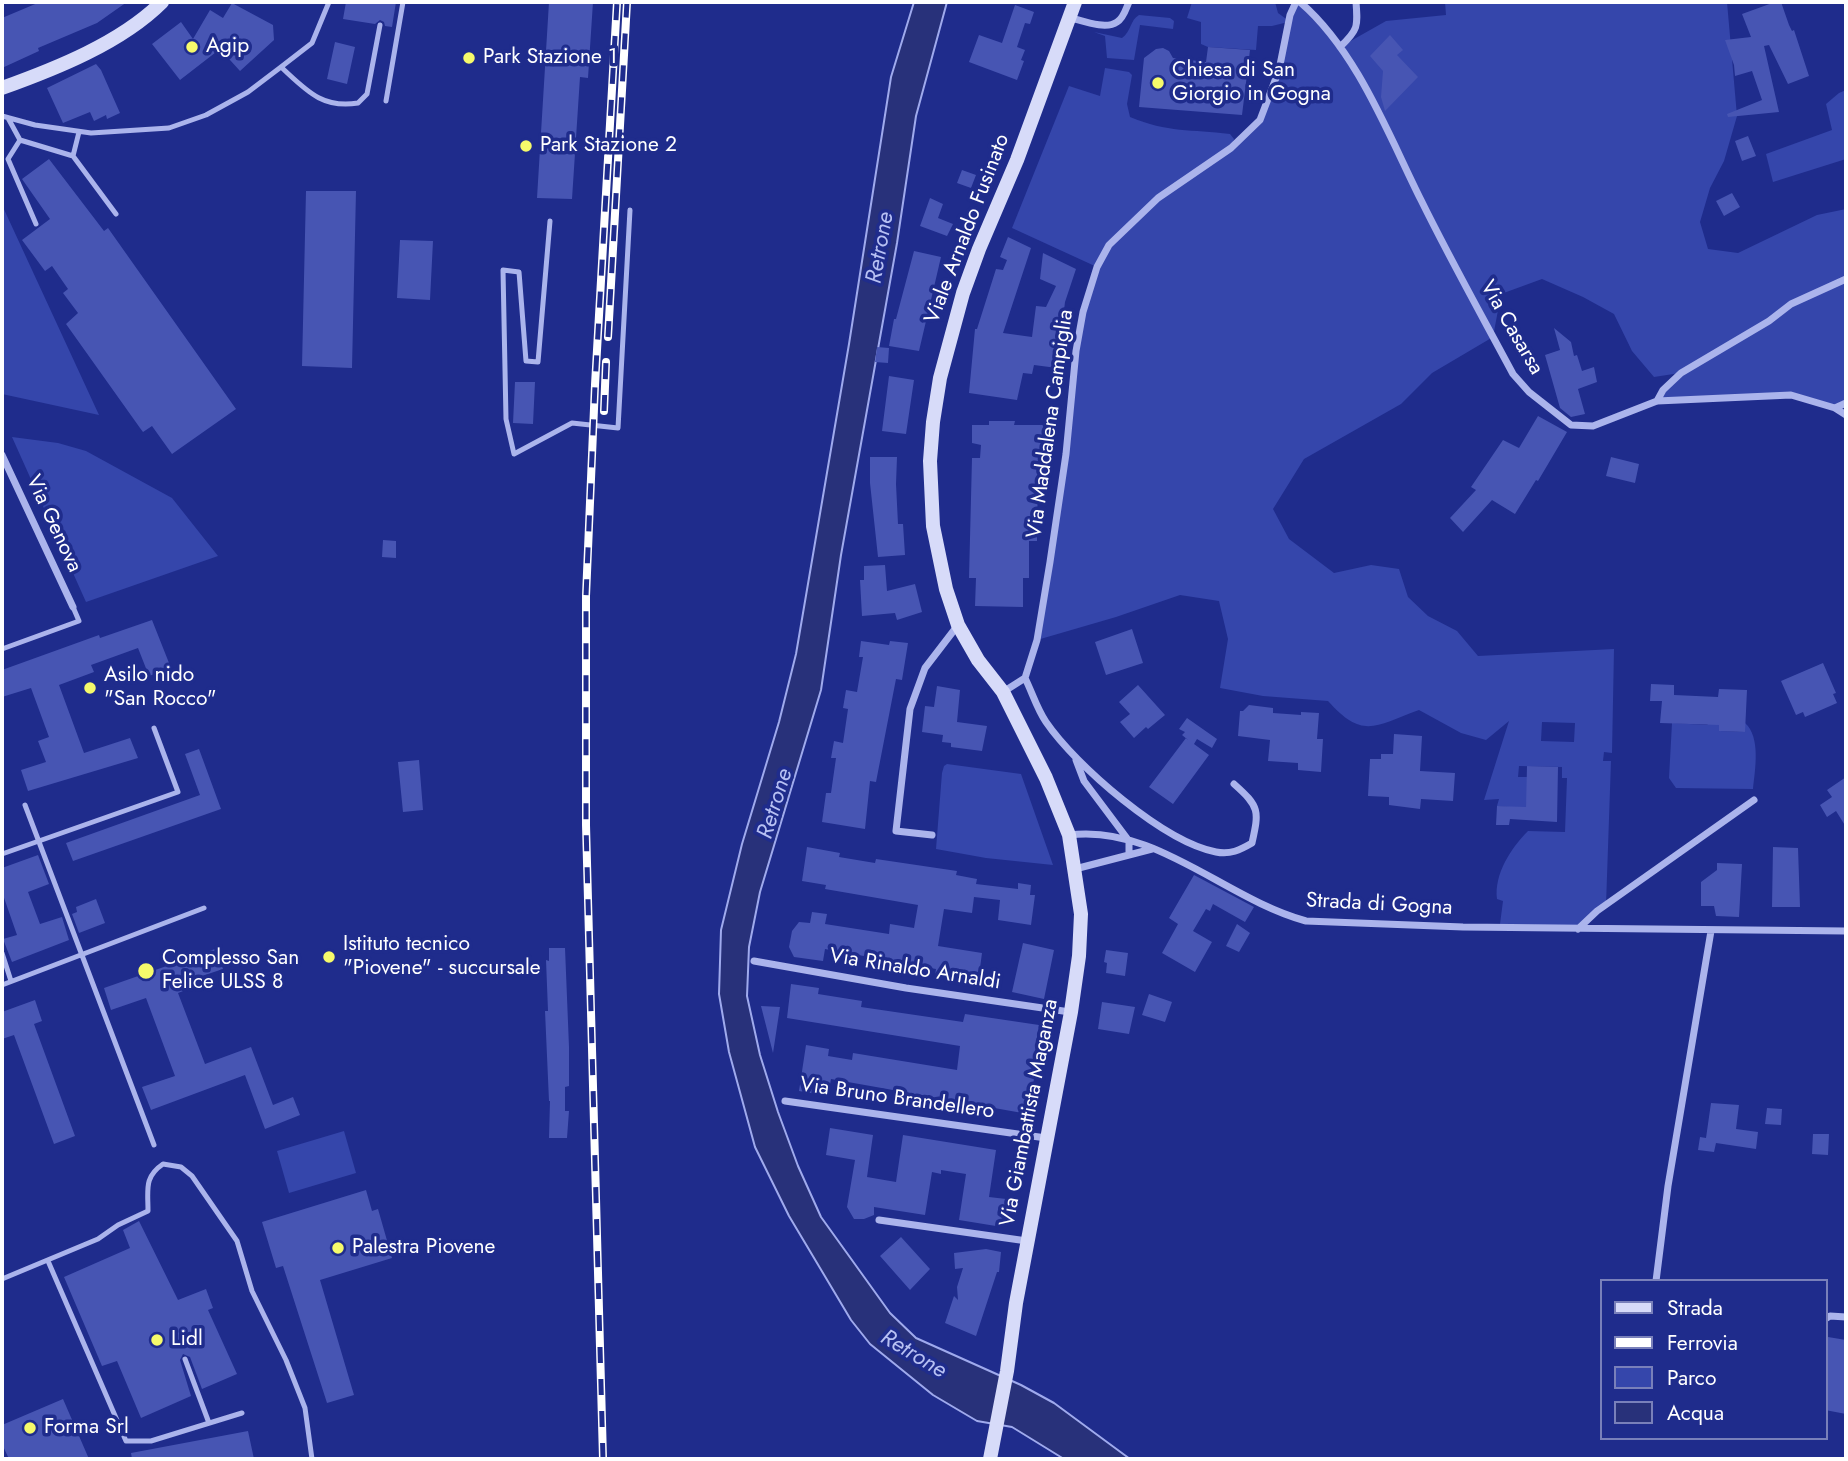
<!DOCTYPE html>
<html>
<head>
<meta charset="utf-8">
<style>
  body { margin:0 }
  #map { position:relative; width:1848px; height:1461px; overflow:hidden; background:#1f2c8c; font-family:Jost,sans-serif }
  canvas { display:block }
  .frame { position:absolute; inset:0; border:4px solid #fff; pointer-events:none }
  .legend { position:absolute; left:1600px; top:1279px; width:228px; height:161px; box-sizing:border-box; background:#1f2c8c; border:2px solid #7980ba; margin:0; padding:9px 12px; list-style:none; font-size:21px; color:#fff }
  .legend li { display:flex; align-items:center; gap:14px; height:35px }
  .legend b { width:35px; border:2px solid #7980ba }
</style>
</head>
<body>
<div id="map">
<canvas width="1848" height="1461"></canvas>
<div class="frame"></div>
<ul class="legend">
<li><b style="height:9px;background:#d7dbf9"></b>Strada</li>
<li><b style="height:9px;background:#fff"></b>Ferrovia</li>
<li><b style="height:19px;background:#3546ab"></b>Parco</li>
<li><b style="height:19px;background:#28317a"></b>Acqua</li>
</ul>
</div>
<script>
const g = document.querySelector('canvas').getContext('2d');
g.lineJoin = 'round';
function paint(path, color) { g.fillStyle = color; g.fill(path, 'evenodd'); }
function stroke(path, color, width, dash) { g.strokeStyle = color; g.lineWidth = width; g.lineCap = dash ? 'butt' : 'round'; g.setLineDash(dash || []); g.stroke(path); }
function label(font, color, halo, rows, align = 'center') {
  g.font = font + ' Jost,sans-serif'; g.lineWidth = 7; g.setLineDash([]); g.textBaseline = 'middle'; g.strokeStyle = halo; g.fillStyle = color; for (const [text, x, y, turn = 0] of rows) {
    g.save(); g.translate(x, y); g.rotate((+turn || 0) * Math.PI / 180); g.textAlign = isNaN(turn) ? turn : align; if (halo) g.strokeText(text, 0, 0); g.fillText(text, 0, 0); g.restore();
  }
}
paint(new Path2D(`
  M1192,2H1275L1278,13L1289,21L1296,2L1340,47L1386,21L1446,15L1445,2H1727L1737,116L1724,161L1710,188L1700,222L1708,249L1738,253L1817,215L1846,209V403L1835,408L1791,395L1657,401L1680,373L1654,377L1632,351L1614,314L1583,297L1542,279L1501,294L1493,337L1432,373L1401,404L1304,459L1273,509L1289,539L1334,573L1371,565L1399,569L1408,597L1428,616L1457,631L1478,656L1614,649L1612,753L1604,752L1603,761H1611L1606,905L1577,926L1500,924L1503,901L1497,899C1494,874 1511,848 1528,831L1565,832L1567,778H1562V767L1519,766L1518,777H1529L1526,813L1510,807L1497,806L1499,799L1484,800L1509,721L1486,740L1461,733L1419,710C1375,726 1363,740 1328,701L1263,696L1220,688L1228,639L1219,601L1180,595L1116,617L1037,640L1050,562L1076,351L1097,267L1012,228L1069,86L1100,96L1105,68L1129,72L1132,75L1127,104L1130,117C1168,133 1191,129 1230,134L1234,139L1232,145C1273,121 1277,64 1288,22L1272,26H1258L1256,50L1208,47L1201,44V22L1187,18ZM1542,722L1575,723L1574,742L1541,741Z
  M1139,15L1170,18L1174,21L1173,29L1140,25L1134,60L1107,58L1105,36L1094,32L1122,38C1131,32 1130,20 1139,15Z
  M1846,90V159L1773,182L1766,154L1832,130L1826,104L1839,93Z
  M2,205L99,415L2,394Z
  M12,437L58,443L86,451L172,498L218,556L86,602Z
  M1720,715V731L1745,732V723C1761,737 1755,770 1753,789L1676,788L1669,778L1672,723L1707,725Z
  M947,764L1021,774L1053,865L986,858L936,849L942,773L944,766Z
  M344,1131L356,1173L289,1193L277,1151Z`), '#3546ab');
const water = new Path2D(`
  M914,2H947L916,116L897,243L841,555L821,690L760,892L749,947L747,996L760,1055L778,1112L798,1166L821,1217L890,1313L916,1338L1021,1385L1054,1403L1130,1459H1064L1012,1427L977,1421L933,1395L870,1344L851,1320L789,1216L755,1147L729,1052L719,994L721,930L742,844L779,722L796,654L849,344L891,77Z`);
paint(water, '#28317a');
stroke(water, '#9faaed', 2);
paint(new Path2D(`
  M40,2H127L97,23L38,48L39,51L2,68V18Z
  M346,2H396L392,27L385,26L384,22L380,20L375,24L343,19Z
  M549,2H593L588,78L580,77L572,199L537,198Z
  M1775,2H1781L1789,25L1792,31L1794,30L1809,76L1788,84L1769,45L1764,46L1779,112L1728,117L1727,114L1762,100L1752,71L1735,76L1734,65L1725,40L1751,37L1742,14Z
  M232,3L273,25L274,40L240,71L220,49L180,80L152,44L181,22L193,39L210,10L223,18Z
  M1015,5L1034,12L1030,24L1025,23L1017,47L1025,50L1021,60L1024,61L1017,80L969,62L979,35L1002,43Z
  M1390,35L1403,50L1397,55L1418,77L1385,111L1381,97L1383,71L1370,56Z
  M335,42L355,47L347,84L327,79Z
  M1208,47L1250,50L1242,115L1139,107L1144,58L1156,49L1163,48L1169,51L1173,58L1206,62Z
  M96,64L101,70L120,113L107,119L106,115L94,121L90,112L63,123L47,88Z
  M1748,136L1756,156L1742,161L1735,141Z
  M49,159L104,231L108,228L236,409L172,454L152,426L143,432L140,428L66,324L78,313L63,293L68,289L52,266L45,271L22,240L50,219L22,179Z
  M962,170L976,175L971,188L957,183Z
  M306,191H356L352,368L302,366Z
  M1732,193L1740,207L1724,216L1716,201Z
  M930,198L943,204L938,218L953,224L947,236L920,226Z
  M1008,237L1031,248L1003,333L1032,337L1036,306L1046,307L1056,286L1040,279L1043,253L1076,269L1065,302L1057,368L1034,365L1032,374L1023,373L1017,400L969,393L975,329H977L996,269L1003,270L1007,260L1000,257Z
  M400,240L433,241L430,300L397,298Z
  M914,251L941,257L919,351L889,346L894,319H896Z
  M1554,328L1571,342L1574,356L1577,355L1582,371L1594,367L1597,382L1578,389L1585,414L1571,417L1560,408L1545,355L1560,350Z
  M877,347L889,348L888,363L875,362Z
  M889,376L914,380L906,434L882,431Z
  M515,382H535L533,424L513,423Z
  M1538,416L1567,432L1538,481L1536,480L1515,514L1492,500L1463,532L1450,518L1476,490L1471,487L1503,440L1519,448Z
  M989,421H1015L1014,425H1054L1051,463L1038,462L1037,541H1029V578H1023V607L975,606L976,578H969L972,458H980L981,445L972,443V425H989Z
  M870,457H897L896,484L898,524H903L905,555L878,557L870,483Z
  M1611,457L1639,464L1635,483L1606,476Z
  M383,540L396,541V558L382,557Z
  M885,565L887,591L915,584L922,612L897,620L895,613L862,616L860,580H864V566Z
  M152,620L171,668L149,676L138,648L91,665L94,672L59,685L84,753L130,738L138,758L28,791L21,770L46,762L38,741L49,737L31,688L2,697V670L99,635L100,638Z
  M1132,629L1143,663L1106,675L1095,642Z
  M861,641L889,645L890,641L908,643L902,680L896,679L876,782L870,781L865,829L822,822L826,793H831L836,758H831L834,741L843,743L848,709L843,708L846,690L857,692L863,657H859Z
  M1823,663L1836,693L1833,694L1837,703L1805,717L1803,712L1796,715L1781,681Z
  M1651,684L1674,685V695L1718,697L1719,689L1747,690L1745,732L1719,731V725L1660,723L1662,701H1650Z
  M1138,685L1165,715L1148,729L1146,727L1134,738L1120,722L1130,714L1119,702Z
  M937,686L960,690L957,722L987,726L982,751L951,747V743L942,742L943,735L922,732L925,706L934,707Z
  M1249,705L1273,708V713L1301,715V712L1319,713L1317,739H1323L1321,772L1298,770V763L1268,761L1270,740L1238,736L1240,711H1243Z
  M1187,718L1217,739L1212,748L1197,739L1194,744L1209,755L1173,804L1149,787L1186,738L1188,740L1182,735L1185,732L1179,729Z
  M1394,734L1422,736L1420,771L1455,773L1453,801L1421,799L1420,809L1389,805V797L1368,796L1370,759H1381V754H1393Z
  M199,749L221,809L73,861L66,843L200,795L185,754Z
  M419,760L423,810L403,812L398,762Z
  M1527,766L1558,767L1557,822L1510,819L1509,825H1496L1497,806L1526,807Z
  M1846,777V827L1836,811L1827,817L1820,805L1832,797L1827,790Z
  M807,847L840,853L839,857L875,863L876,859L957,871L956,875L977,879L976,884L1018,889V883L1031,885L1030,895H1035L1031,925L998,920L1000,900L974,897L972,913L944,909L938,946L982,953L978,983L935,976L936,969L825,949L823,961L794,957L789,947L792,931L799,922L810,923L812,912L827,914L825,924L889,934L890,924L914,928L918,905L825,889L826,885L802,881Z
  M1773,847L1798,848L1800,907H1772Z
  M38,855L49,884L28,892L40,924L62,917L69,940L12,962L3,939L17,935L2,892V868Z
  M1717,863L1742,864L1739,917L1716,916L1714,906H1701V882L1717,870Z
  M1194,875L1254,907L1245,922L1213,904L1210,911L1206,909L1193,931L1212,942L1195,972L1162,953L1178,924L1169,918Z
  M96,899L105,923L79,933L72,914L77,912L76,907Z
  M1237,924L1250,933L1239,952L1226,946Z
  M1023,943L1054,950L1044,999L1012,992Z
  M549,948H565L569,1047V1086L565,1087V1111H569L567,1138H549L550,1101H549L545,1011H548L546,960L549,961Z
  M215,949L223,969L202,976L204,983L178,993L205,1064L251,1047L273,1105L293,1097L300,1115L265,1129L245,1075L151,1110L142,1087L175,1076L146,998L111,1010L104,988Z
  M1106,950L1128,953L1125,976L1106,973L1107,963L1104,962Z
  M791,984L819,988L818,994L862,1001L861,1007L963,1022L965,1014L1039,1025L1033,1067H1036L1028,1114L831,1079L828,1096L799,1091L806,1045L829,1049L828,1056L852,1060L853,1053L957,1070L960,1046L787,1018Z
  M1149,994L1172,1002L1165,1022L1142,1015Z
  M35,1000L42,1021L34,1024L75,1136L54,1144L14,1035L2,1039V1012Z
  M1102,1002L1135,1007L1129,1034L1098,1029Z
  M761,1006L780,1007L773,1053Z
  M1711,1103L1739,1105L1736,1129L1758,1132L1756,1149L1716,1143L1714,1152L1698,1150L1700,1137L1706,1138Z
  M1767,1108L1782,1109L1781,1125L1765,1124Z
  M830,1128L873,1135L867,1177L896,1182L903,1135L996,1150L989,1197L1006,1199L1002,1227L959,1220L966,1174L941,1170V1174L932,1172L925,1215L874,1207V1215L864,1219H854L847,1207L855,1160L826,1155Z
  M1813,1134H1829L1828,1155L1812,1154Z
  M366,1190L372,1211L378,1209L392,1258L320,1280L354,1395L327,1403L283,1266L276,1268L262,1222Z
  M139,1221L178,1300L206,1289L213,1308L208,1310L237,1374L202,1389L190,1357L183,1354L180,1360L191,1396L141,1418L117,1361L102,1366L64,1277L130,1248L123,1230Z
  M901,1237L930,1269L910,1290L880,1256Z
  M986,1249L1001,1252L999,1272H997L976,1336L945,1323L954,1296L958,1300L957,1287L963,1268L955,1269L954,1253Z
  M1828,1337L1846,1340V1414L1825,1410V1350Z
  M63,1399L89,1459H9L2,1444V1425Z
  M248,1431L254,1459H132L131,1453Z`), '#4755b3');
stroke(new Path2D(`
  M281,67C306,90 322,109 358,103L367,94L380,25
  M386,101L403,2
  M2,116L35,125L91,133L169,128L206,115L248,92L281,67L312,43L329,2
  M8,118L20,140L8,159L36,224
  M79,132L73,156L116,214
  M20,140L73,156
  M550,221L538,362L526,361L519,272L503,270L506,419L514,454L572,423L618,428L630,210
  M2,649L79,621L73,607
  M25,805L154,1145
  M2,854L178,792L154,728
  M2,953L11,981
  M2,985L204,908
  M48,1261L126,1441H151L242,1413
  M2,1279L98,1239L118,1225L148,1211C148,1189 144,1177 163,1164L181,1167L192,1176L237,1241L252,1291L286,1360L305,1408L312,1459
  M185,1359L209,1423`), '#abb4ec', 5);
stroke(new Path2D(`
  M1300,2C1357,51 1388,134 1421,200C1450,259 1482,316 1513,374L1529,392L1571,425L1593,426L1657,401L1791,395L1835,408L1846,403
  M1071,18C1083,21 1106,30 1117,22C1124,18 1126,8 1129,2
  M1340,47C1358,30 1358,27 1356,2
  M1657,401L1663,390L1681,373L1769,321L1791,304L1846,279
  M1835,408L1846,415
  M2,455L73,607
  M1025,678L1037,640L1050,562L1066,454L1076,351L1083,312L1097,267L1109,245L1158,198L1231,148L1260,120L1279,70L1290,15L1296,2
  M1003,692L1025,678C1032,692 1037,709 1046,722C1076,766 1164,842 1216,852C1230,855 1240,850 1252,843C1259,811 1260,807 1234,784
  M1076,760L1084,781L1129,841V855
  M932,835L896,831L910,709L925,668L958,625
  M1069,835C1156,824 1225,899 1306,921L1463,927L1846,931
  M1075,869L1152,849
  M1578,929L1597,911L1754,800
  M754,961L906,988L1070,1012
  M785,1101L1046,1138
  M879,1220L1027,1241
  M1656,1281L1668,1186L1711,931
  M1825,1319L1830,1316L1846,1317`), '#abb4ec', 7);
stroke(new Path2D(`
  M2,88C55,69 121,43 162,2
  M990,1459L1007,1371L1016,1303L1071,1012L1079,956L1081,914L1069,835L1046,778L1003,692L978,660L958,625L946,589L933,526L930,461L933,422L940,378L963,293L979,249L1017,160L1075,2`), '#d7dbf9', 14);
const rail = new Path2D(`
  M608,337L627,2
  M604,411L606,362
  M603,1459L586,825V596L595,385L617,2`);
stroke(rail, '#fff', 8);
stroke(rail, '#1f2c8c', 5, [16]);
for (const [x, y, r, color] of [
  [192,47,7,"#f6fa6b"],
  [469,58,7,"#f6fa6b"],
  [1158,83,7,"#f6fa6b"],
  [526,146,7,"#f6fa6b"],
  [90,688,7,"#f6fa6b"],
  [329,957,7,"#f6fa6b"],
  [146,971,9,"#f6fa6b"],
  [338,1248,7,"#f6fa6b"],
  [157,1340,7,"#f6fa6b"],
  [30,1428,7,"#f6fa6b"]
]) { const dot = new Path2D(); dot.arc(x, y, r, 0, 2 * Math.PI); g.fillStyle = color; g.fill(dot); stroke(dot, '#1f2c8c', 2.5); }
label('21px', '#fff', '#1f2c8c', [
  ["Agip",206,47],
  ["Park Stazione 1",483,58],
  ["Chiesa di San",1172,71],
  ["Giorgio in Gogna",1172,95],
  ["Park Stazione 2",540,146],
  ["Asilo nido",104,676],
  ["\"San Rocco\"",104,700],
  ["Istituto tecnico",343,945],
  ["\"Piovene\" - succursale",343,969],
  ["Complesso San",162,959],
  ["Felice ULSS 8",162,983],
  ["Palestra Piovene",352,1248],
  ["Lidl",171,1340],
  ["Forma Srl",44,1428]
], 'left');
label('21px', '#fff', '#1f2c8c', [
  ["Viale Arnaldo Fusinato",968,229,-69],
  ["Via Casarsa",1511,328,60],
  ["Via Maddalena Campiglia",1051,424,-82],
  ["Via Genova",53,524,65],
  ["Strada di Gogna",1379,905,3],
  ["Via Rinaldo Arnaldi",915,970,9],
  ["Via Bruno Brandellero",897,1099,8],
  ["Via Giambattista Maganza",1030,1113,-79]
]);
label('italic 23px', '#b7c0f3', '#1f2c8c', [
  ["Retrone",881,248,-80],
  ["Retrone",776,804,-73],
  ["Retrone",913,1355,31]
]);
</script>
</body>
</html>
